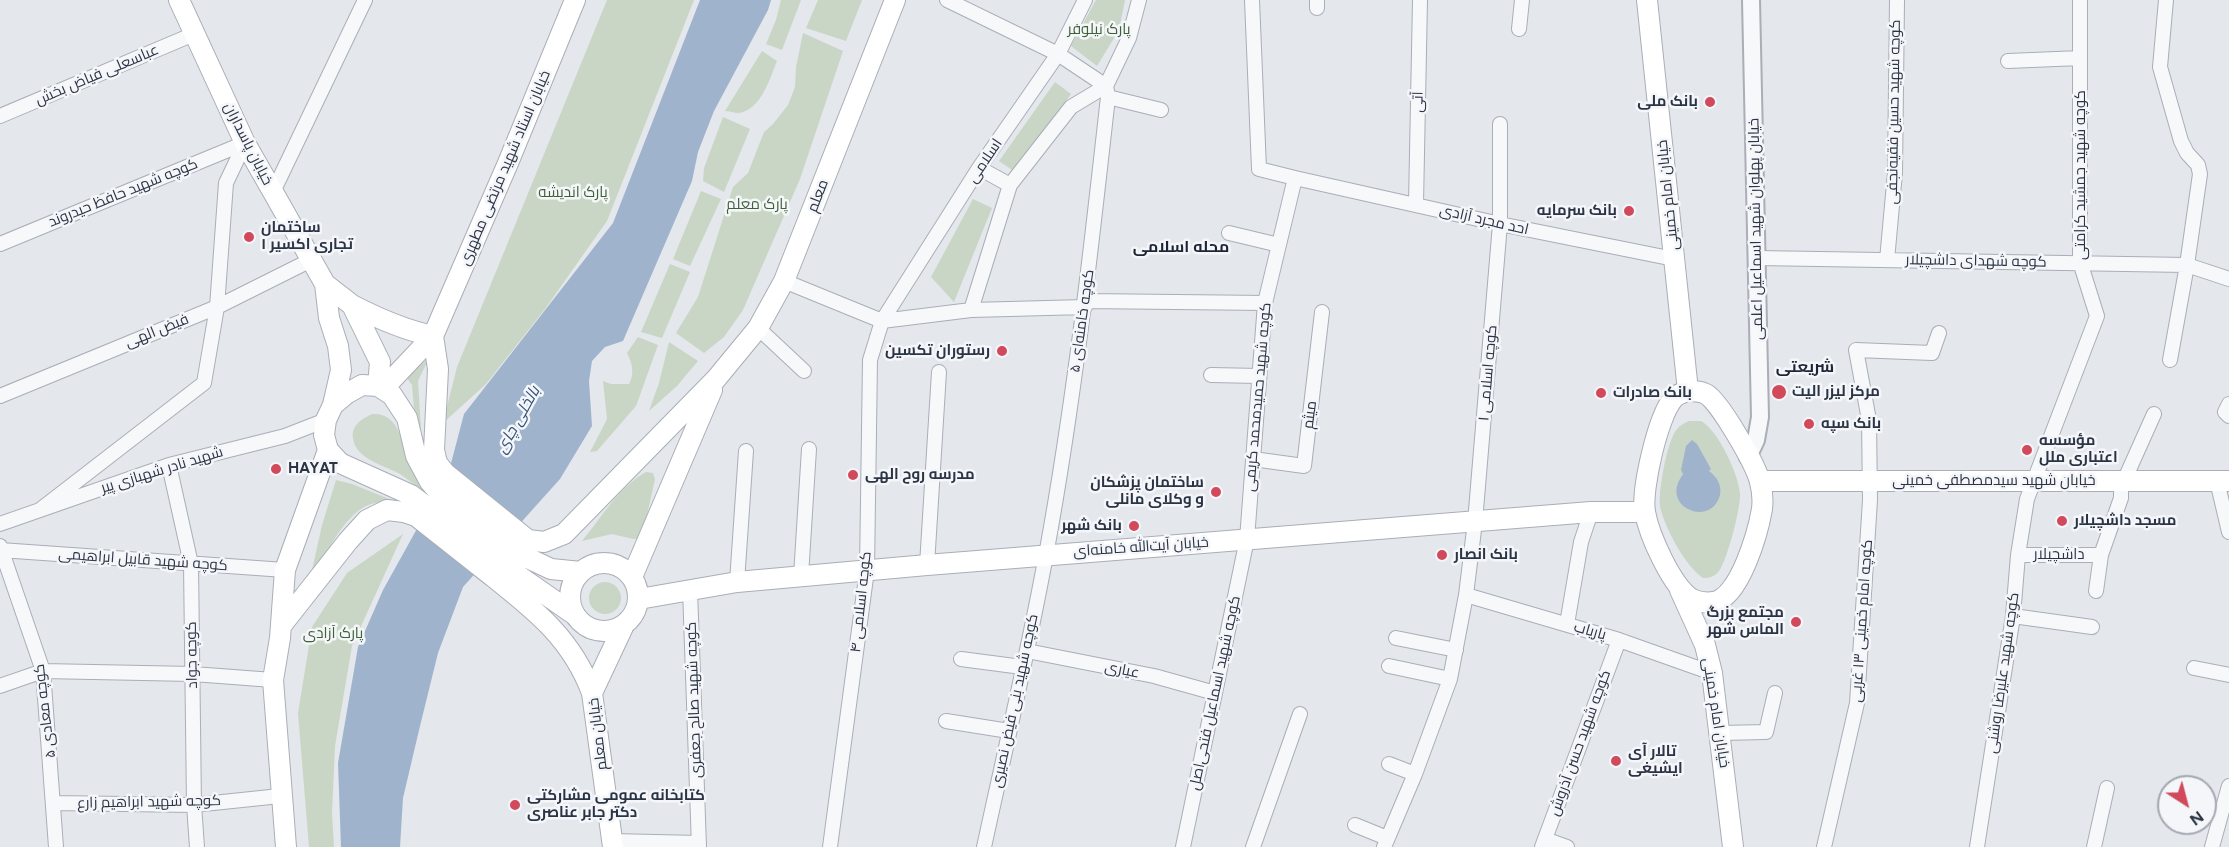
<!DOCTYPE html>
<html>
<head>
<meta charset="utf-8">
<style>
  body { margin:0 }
  #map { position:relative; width:2229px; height:847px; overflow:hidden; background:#e4e7ec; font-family:Figtree,sans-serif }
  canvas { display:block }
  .north { position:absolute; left:2157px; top:775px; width:60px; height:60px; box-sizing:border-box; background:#f4f6f9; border:2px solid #a4a8b1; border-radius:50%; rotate:144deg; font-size:16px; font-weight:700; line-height:24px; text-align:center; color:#2b3445 }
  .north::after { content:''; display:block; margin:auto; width:21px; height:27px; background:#d1495b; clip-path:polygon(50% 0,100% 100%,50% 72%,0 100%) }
</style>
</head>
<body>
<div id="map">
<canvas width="2229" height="847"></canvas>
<div class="north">N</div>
</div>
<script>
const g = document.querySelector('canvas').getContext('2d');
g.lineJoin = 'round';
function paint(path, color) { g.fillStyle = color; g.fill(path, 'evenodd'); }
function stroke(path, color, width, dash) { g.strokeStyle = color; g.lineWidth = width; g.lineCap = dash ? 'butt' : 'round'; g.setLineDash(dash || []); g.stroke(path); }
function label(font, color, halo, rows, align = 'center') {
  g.font = font + ' Figtree,Cairo,sans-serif'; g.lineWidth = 5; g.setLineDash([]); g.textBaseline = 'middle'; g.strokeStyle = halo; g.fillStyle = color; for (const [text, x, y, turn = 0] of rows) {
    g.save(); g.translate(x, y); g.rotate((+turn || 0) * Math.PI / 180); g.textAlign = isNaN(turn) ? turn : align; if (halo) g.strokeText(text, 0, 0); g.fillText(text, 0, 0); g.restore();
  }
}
paint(new Path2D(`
  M607,0H694L607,221L545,309L486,384L443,423L457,367Z
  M781,0H801L782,50L766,44L776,20Z
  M818,0H862L846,41L806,28Z
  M1096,0H1125L1119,30L1097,66L1071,46Z
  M803,33L843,51L800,179L743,310L724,337L704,353L676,333L698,297L733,187L748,173L764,132L773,124L788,105L795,87L796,67Z
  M762,51L777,61C770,78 761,110 739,113C735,113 729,111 725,111Z
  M1055,82L1071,94L1015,172L999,161Z
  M723,117L750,129L724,192L703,181L704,168Z
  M701,191L721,199L690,266L673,259Z
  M973,199L992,208L954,302L931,277Z
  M670,264L690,272L662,338L641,332Z
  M638,337L658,345L636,406L597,451L590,452L607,419L603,381L611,384H629C635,373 632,363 627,353Z
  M669,342L698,361L677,386L649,411L659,383Z
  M429,358L418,381L421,429L414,409L412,385L406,377Z
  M372,414C401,413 400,443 410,463C415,473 422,482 428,491L426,494C418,487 409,480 400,474C384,465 355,459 353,438C351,425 362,419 372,414Z
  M1689,421H1701C1718,430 1739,475 1740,494C1741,507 1727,561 1719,571C1714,577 1710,578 1703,578C1686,567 1664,527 1660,506C1658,492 1667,440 1677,429C1680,425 1685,423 1689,421ZM1683,474L1709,509C1684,519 1667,495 1683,474Z
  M646,472L653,473L655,479L642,538L633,539L612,534L582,541C601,518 619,487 646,472Z
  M336,480L352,484L394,501C384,502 374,502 366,506C342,519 330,548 317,570H312L322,525Z
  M403,534L352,646L335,746L332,813L334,847H309L298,713L312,627L347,573Z
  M589 598a16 16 0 1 1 32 0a16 16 0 1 1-32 0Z`), '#c9d6c5');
paint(new Path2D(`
  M700,0H771L768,10L714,111L698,152L692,181L623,341L605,347L592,361L589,381L592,426L560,479L463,587L438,653L420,726L403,798L400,847H341L338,763L358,647L383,590L449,471L464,414L613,223Z
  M1692,440L1697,444L1711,469L1709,471C1717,477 1722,485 1720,495C1711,529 1658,507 1683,474L1681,470L1686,446Z`), '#9fb4cc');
const minor = new Path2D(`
  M947,0L1058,54L1106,86
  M1317,0V8
  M2166,0L2160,67L2181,141L2187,153L2198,165L2200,174L2187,265L2170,360
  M1519,29L1522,0
  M2008,61L2080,58
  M1108,97L1161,110
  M0,116L194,34
  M979,168L1010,185
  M1295,178L1500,224L1674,259
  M273,192L365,0
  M1416,204L1420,0
  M1229,233L1279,245
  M0,244L245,143
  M1757,258L2187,265L2229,279
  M1887,260L1895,173L1897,0
  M784,281L882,321L971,310L1085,307
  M1086,301L1265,303
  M971,310L1010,185L1071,107L1106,86L1129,38L1139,0
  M758,328L804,371
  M1211,375L1259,376
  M0,396L217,307L311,260
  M2229,404L2225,412L2229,416
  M1253,459L1304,466L1322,312
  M169,465L191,564L194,805L197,847
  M2124,481L2154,414
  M2217,481L2229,532
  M41,509L204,383L217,307L226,183L245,143
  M0,524L169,465L285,436L326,420
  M0,546L43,671L56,847
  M0,550L285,570
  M2018,555H2101
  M927,565L939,372
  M801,576L809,449
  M737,582L746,451
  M690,589L699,847
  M2096,591L2101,555L2121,498V481
  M1466,595L1619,640L1712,673
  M2013,616L2092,627
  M1567,624L1581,542L1591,512
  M1396,638L1456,650
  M1027,651L1154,676L1215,693
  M961,659L1022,667
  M1389,666L1450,679
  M2194,668L2229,675
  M0,686L43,671L193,674L273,680
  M946,721L1009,731
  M1720,733L1766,732L1775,693
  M1389,764L1415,774
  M54,803L194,805L280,796
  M1355,825L1387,838
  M1545,839L1567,847
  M612,841L699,843
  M830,847L867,570L870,360L882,321L979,168L1058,54L1085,0
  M984,847C1005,750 1028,653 1046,555C1074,403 1091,250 1108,97L1106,86
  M1183,847L1247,539L1265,303L1295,178L1259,169L1252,0
  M1253,847L1300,714
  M1384,847L1415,774L1450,679L1466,595L1475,522L1500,224V124
  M1542,847L1619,640
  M1824,847L1857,703L1870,500L1869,420L1856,350L1932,353L1939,333
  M1977,847L2013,616L2018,555L2027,499L2097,316L2080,262V0
  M2094,847L2107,788
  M2212,847L2229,786`);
const tertiary = new Path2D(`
  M1748,457L1756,440L1760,417L1751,0`);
const secondary = new Path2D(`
  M179,0L245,143L273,192L325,284L352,305L380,362L378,386
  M1647,0L1688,391
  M325,284L329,318L338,346L341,370L333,405
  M352,305C379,319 404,330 433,336
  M433,336L438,369L434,450L437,463L445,473L528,540L544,542L564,534L716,379L758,328L784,281L895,0
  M383,389L433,336L508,163L575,0
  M1688,391C1695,391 1700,391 1706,394C1720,402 1756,465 1760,482C1762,490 1763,501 1762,509C1758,532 1740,597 1714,602C1707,603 1698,602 1692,599C1672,587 1649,535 1645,512C1641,490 1658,416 1673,399C1677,394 1682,393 1688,391Z
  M1760,481H2229
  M570 597a34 34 0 1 1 68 0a34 34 0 1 1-68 0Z
  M632,577L712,390
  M1680,590L1705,645L1712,673L1733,847
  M639,599L737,582L927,565L1591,512H1645
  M575,615L506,567L411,495L340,463L328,450L324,435L326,420L333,405L346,394L362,385L378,386L392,395L407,418L416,456L430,482L437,490L517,553L551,569L581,572
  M281,626L348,541L367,520L387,510L404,512L416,516C441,536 467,556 492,576C536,611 572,639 592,693
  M286,847L273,680L280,638L285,570L328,450
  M613,847L592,693L623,627`);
stroke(minor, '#a9aeb7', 16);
stroke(tertiary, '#a9aeb7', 20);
stroke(secondary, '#a9aeb7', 22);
stroke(minor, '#f7f8fa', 14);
stroke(tertiary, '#f7f8fa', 16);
stroke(secondary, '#fff', 20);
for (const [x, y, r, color] of [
  [1710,102,6,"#d1495b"],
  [1629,211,6,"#d1495b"],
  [249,237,6,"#d1495b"],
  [1002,351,6,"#d1495b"],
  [1779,392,8,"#d1495b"],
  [1601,393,6,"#d1495b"],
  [1809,424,6,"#d1495b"],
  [2027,450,6,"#d1495b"],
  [276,469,6,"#d1495b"],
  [853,475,6,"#d1495b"],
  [1216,492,6,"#d1495b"],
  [2062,521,6,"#d1495b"],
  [1134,526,6,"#d1495b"],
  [1442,555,6,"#d1495b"],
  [1796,622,6,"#d1495b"],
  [1616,761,6,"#d1495b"],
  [515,805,6,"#d1495b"]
]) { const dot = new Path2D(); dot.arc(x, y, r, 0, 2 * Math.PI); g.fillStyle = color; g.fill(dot); stroke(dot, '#f4f6f9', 2); }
label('15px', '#3f6138', '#f4f6f9', [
  ["پارک نیلوفر",1099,30],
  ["پارک اندیشه",573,193],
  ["پارک معلم",757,205],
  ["پارک آزادی",333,634]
]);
label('15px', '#2b3445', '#f4f6f9', [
  ["عباسعلی فیاض بخش",97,75,-23],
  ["آتی",1418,102,-89],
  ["کوچه شهید حسین فقیه‌نجفی",1894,112,-89],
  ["خیابان پاسداران",248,144,63],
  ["اسلامی",985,161,-56],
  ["خیابان استاد شهید مرتضی مطهری",505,168,-67],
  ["کوچه شهید جمشید کرامتی",2081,175,-90],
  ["کوچه شهید حافظ حیدروند",123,193,-22],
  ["خیابان امام خمینی",1668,195,-96],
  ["معلم",818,196,-69],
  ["احد مجرد آزادی",1484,220,13],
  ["خیابان پهلوان شهید اسماعیل اعلمی",1756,229,-91],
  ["کوچه شهدای داشچیلار",1976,261,1],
  ["کوچه خامنه‌ای ۵",1082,321,-82],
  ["فیض الهی",157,331,-22],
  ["کوچه اسلامی ۱",1488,373,-85],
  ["کوچه شهید حمیدمحمد کریمی",1258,397,-85],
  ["میثم",1310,415,-83],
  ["شهید نادر شهبازی پیر",162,470,-17],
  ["خیابان شهید سیدمصطفی خمینی",1994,481],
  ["خیابان آیت‌الله خامنه‌ای",1141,547,-4],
  ["داشچیلار",2059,555],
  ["کوچه شهید قابیل ابراهیمی",143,560,4],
  ["کوچه اسلامی ۴",861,602,-84],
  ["کوچه امام خمینی ۱۳ غربی",1862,621,-86],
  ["پاریاب",1590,631,16],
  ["کوچه جواد",192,655,-91],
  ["عیاری",1122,670,11],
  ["کوچه شهید علیرضا روشنی",2003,673,-82],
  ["کوچه شهید اسماعیل فتحی‌اصل",1215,693,-78],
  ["کوچه شهید صالح جعفری",694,700,-92],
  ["کوچه شهید بنی فیض نصیری",1015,701,-78],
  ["کوچه معادی ۵",45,711,-97],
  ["خیابان امام خمینی",1716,713,81],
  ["خیابان معلم",598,734,-97],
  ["کوچه شهید حسن آذروش",1580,743,-70],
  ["کوچه شهید ابراهیم زارع",149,802,-1]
]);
label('bold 15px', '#2b3445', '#f4f6f9', [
  ["بانک ملی",1698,102,"right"],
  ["بانک سرمایه",1617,211,"right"],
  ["ساختمان",261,228],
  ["تجاری اکسیر ۱",261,245],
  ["رستوران تکسین",990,351,"right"],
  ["مرکز لیزر الیت",1792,392],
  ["بانک صادرات",1613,393],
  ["بانک سپه",1821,424],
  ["مؤسسه",2039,441],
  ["اعتباری ملل",2039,458],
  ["HAYAT",288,469],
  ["مدرسه روح الهی",865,475],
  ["ساختمان پزشکان",1204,483,"right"],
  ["و وکلای مانلی",1204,500,"right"],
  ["مسجد داشچیلار",2074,521],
  ["بانک شهر",1122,526,"right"],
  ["بانک انصار",1454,555],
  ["مجتمع بزرگ",1784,613,"right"],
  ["الماس شهر",1784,630,"right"],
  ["تالار آی",1628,752],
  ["ایشیغی",1628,769],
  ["کتابخانه عمومی مشارکتی",527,796],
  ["دکتر جابر عناصری",527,813]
], 'left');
label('bold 16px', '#1d2536', '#f4f6f9', [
  ["محله اسلامی",1181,247],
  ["شریعتی",1805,367]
]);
label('italic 16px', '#34527a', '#f4f6f9', [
  ["بالخلی چای",518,420,-61]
]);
</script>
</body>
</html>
